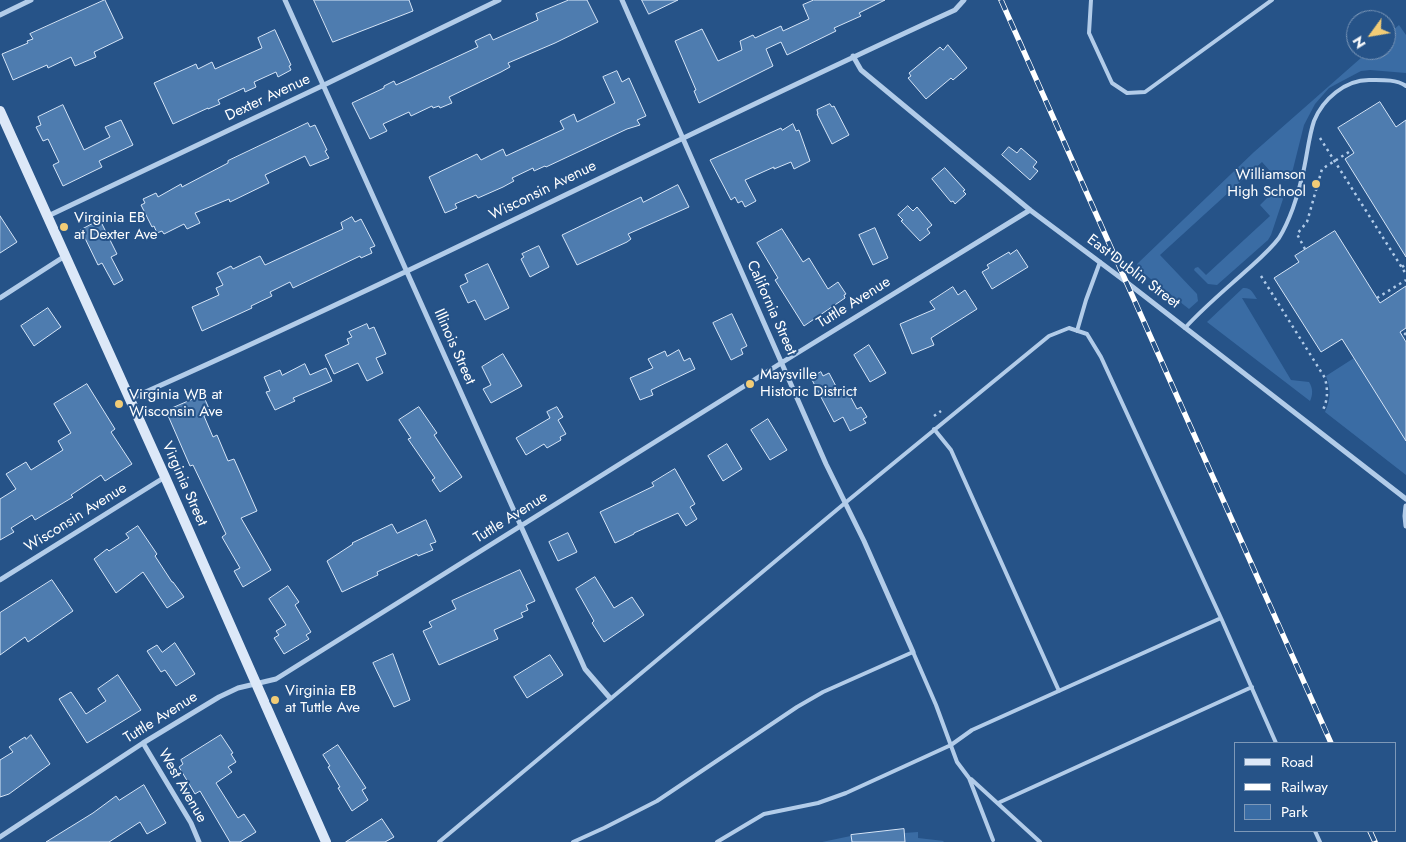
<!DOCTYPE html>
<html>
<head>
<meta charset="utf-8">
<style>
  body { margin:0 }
  #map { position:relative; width:1406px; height:842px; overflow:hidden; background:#265388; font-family:Jost,sans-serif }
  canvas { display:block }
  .legend { position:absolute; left:1234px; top:742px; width:162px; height:90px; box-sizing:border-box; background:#265388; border:1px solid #7d98b8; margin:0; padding:6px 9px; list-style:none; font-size:15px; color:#fff }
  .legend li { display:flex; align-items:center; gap:10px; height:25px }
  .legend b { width:25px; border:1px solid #7d98b8 }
  .north { position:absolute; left:1346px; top:10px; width:50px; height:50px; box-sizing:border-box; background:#265388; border:1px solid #7d98b8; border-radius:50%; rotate:238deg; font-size:14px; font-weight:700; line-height:20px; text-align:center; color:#fff }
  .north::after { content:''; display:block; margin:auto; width:18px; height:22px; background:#f2cc76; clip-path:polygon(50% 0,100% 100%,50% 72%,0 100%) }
</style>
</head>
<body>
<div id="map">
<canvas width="1406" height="842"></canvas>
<ul class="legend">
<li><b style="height:6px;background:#dce8f8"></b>Road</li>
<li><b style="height:6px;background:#fff"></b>Railway</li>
<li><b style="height:14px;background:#3a6ca4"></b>Park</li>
</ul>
<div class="north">N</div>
</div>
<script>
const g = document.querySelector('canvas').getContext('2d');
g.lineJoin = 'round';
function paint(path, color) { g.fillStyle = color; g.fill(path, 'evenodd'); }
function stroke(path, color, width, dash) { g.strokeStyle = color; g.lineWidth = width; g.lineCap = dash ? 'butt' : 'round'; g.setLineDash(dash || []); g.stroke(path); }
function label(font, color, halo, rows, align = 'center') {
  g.font = font + ' Jost,sans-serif'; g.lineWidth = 4; g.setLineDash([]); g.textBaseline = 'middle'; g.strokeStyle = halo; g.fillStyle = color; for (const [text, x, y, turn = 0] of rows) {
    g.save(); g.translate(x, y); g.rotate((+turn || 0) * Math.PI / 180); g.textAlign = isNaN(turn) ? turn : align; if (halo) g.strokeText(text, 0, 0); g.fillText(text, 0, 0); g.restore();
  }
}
paint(new Path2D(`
  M1399,25L1406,35V73L1370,70L1361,71L1329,88L1315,104L1304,125L1291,177L1288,181L1277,179L1262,162L1160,255L1197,294L1198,301L1189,309L1138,269L1137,264L1254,152L1370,50H1386V36Z
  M1272,193L1281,196L1283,199L1271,235L1268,240L1217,285L1208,284L1194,270L1195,268L1198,267L1206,275L1270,216L1260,205Z
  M1243,288C1251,287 1253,293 1257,299L1242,298L1291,380L1309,382C1313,388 1313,395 1310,401L1207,322Z
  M1354,358L1406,441V475L1325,412C1331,399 1331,389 1326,376Z
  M904,829V833L918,832V838L944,841L943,842H822L865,833Z`), '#3a6ca4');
const building = new Path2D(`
  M105,0L123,38L94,52L96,57L75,66L71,57L48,68L47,65L13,80L2,54L28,43L27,41L33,39L30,34Z
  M314,0H409L413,11L333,42Z
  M569,0H587L598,22L555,43L508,63L510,67L501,72L449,97L452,103L440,108L439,106L433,108L432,106L411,116L409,112L383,124L387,131L370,139L352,103L384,88V86L394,81L396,85L407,80L478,47L475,41L490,34L493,40L538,20L536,14Z
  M642,0H678L649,14Z
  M814,0H885L859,13L861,16L834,28L836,31L787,55L781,42L766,49L773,66L699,103L694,91L696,90L675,41L702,29L718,61L742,50L740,41L753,35L755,38L781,26L783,31L809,19L803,5Z
  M275,30L291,65L289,66L291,70L278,77L276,72L254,82L256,87L245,92L244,88L218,100L220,104L208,109V108L173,124L154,83L196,64L198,69L212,62L215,69L262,48L258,38Z
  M948,45L967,68L953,80L951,78L926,99L908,78L911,76L909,73L940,47L943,50Z
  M617,71L622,82L629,78L646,116L637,120L640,125L627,129L546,167L545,166L534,171L533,168L512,178L514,181L503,187L478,198L476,195L455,204L457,208L445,213L429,177L477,154L481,160L503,149L506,156L564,129L560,121L574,114L577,122L615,103L603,77Z
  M1380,102L1396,127L1406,120V257L1345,159L1354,153L1338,128Z
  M830,104L832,107L834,106L849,135L832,144L817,114H818L817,110Z
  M63,105L84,150L110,137L105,127L121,120L133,145L99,161L102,167L63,186L53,165L59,162L48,139L43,141L36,127L41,125L38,117Z
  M308,123L310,127L315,125L327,150L325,151L329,158L310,166L305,156L265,175L269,183L230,202L229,199L195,213L200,223L187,229L184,224L164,234L162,231L157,233L154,226L152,227L141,205L145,203L143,199L156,193L158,197L181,184L182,187L228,163V161Z
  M793,124L796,131L799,130L810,161L794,169L791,162L774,169V167L745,180L756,201L745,207L742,201L738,203L735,197L731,200L710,160L781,128L782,130Z
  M1009,147L1017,153L1021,148L1037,162L1033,167L1038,171L1030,180L1002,155Z
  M945,168L965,190L963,191L966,194L955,204L953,201L951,202L932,179Z
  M678,185L689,207L628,234L631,239L627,242L577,265L562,235L641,197L643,202Z
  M908,206L913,211L917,207L932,225L927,229L930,233L920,241L901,221L903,220L898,215Z
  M0,216L17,242L0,253Z
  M352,217L355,222L361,219L375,246L370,248L372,253L361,258L360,256L293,288L290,282L270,292L272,296L251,306L252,308L202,331L192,307L219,295L216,288L223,285L217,273L231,266L233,269L260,256L265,265L343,229L341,223Z
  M100,220L117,254L111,257L123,280L114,285L102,263L98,265L81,230Z
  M875,228L888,258L873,265L859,235Z
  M782,229L803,262L809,258L828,289L838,282L846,294L844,295L845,298L804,326L775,280L778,278L757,243Z
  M1335,231L1380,303L1406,286V328L1400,332L1406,342V441L1342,339L1321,352L1274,278L1299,262L1295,256Z
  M539,246L549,267L530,277L521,259L524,257L522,254Z
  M1017,250L1028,267L992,289L982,272L989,268L987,265L1009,252L1010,254Z
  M488,264L509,308L485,320L475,300L468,303L460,286L468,282L465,275Z
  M953,287L958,295L965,290L977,309L931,338L934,345L912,354L900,324L935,309L930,302Z
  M48,308L61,327L34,346L21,326Z
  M732,314L747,346L741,349L743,354L731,360L713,323Z
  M367,324L369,329L374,327L386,354L376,358L383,373L367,381L358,363L334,374L325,355L349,344L347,339L352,337L349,332Z
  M869,345L886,373L870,382L854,355Z
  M679,350L684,361L690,358L695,369L651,390L653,395L640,400L630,378L653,368L648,359L665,351L667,356Z
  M503,354L522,386L491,403L483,389L491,385L482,367Z
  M305,364L310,375L326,368L332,381L293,398L295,401L275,410L266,392L270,391L264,377L280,370L282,375Z
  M821,372L823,376L829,373L839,392L846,388L857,409L861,407L867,417L863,419L866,423L850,431L843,417L834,422L811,378Z
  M87,384L115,429L111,432L132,464L105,481L101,475L71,495L73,497L35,520L32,515L11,528L14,532L0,540V499L16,489L6,474L26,462L31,470L63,450L58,441L71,433L54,404Z
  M203,395L211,413L204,416L213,437L217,435L228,461L234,459L257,511L241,518L271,570L243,587L234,571L240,568L222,537L226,534L193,465L190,466L166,411Z
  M419,407L437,433L434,435L462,477L440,492L432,480L435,478L408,439L411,438L399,420Z
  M557,407L563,417L558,420L566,434L560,437L561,440L547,448L544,444L526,455L516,438L550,418L547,412Z
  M768,419L787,450L770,460L751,430Z
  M727,444L742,469L723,481L708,456Z
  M675,469L695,504L690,507L697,519L686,526L678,513L634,533V534L615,543L600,512L654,486L652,483Z
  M426,520L436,542L430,544L433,550L418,556L417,554L377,572L378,575L342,592L327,561L353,544L352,543L392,524L397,533Z
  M138,526L157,554L155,556L172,582H173L184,597L167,608L143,572L116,593L94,559L107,549L109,551L129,538L126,534Z
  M568,533L577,552L558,561L549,542Z
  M520,570L535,601L526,605L528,610L521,613L523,617L494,630L498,639L439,665L423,631L432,627L429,622L456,609L452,601Z
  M595,577L614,608L632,597L644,615L604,642L592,623L594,621L576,589Z
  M52,580L73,611L28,642L25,637L0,655V613Z
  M288,586L299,602L295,605L311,632L306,635L309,639L284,654L274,638L279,635L276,631L286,625L269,599Z
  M175,643L195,674L176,686L165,670L161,672L147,651L157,645L162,652Z
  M393,654L410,700L394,707L373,663Z
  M550,655L563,675L527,698L514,677Z
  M118,675L141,710L87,743L59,699L71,692L86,714L106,701L98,689Z
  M31,735L50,764L9,794L0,797V760L13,752L9,747L25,737L26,739Z
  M221,735L233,753L231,754L236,762L228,767L232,772L216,783L238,818L244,814L256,832L240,842H230L200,791L195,794L179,767L183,764L181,760Z
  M338,745L366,788L362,790L368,800L352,811L338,788L340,787L328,767L330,766L323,755Z
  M144,785L166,823L156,829L147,834L140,822L109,842H46L93,813L116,796L119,800Z
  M382,819L394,837L385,842H346Z
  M904,829L905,842H852L851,835Z`);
paint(building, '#4e7caf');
stroke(building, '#d6e5f7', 1);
stroke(new Path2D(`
  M1320,138L1406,274
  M1305,249L1297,234L1307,222L1322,169L1352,150
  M1402,267L1406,264
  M1261,276L1325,378C1328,391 1328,400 1322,412
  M1377,298L1406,280
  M1406,333L1404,335L1406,338
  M934,416L941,411`), '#b2cce9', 2.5, [2.5, 4]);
stroke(new Path2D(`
  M1091,0L1089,33L1112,83L1127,93L1145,92L1272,0
  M1185,328C1204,307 1226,289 1247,270C1258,260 1270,250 1279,238C1289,222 1298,196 1302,177C1307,159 1308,139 1314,121C1323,99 1345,80 1369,80C1381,80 1396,79 1406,86
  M1077,331L1086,300L1100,262
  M934,429L951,450L1059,691
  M971,779L1040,842
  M998,803L1252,687
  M1315,831L1320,842
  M439,842L845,503L1049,336L1069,328L1087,334L1101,357L1221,618L1276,743
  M573,842L604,828L657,801L797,707L823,692L913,652L936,705L957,762L969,778L993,840
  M717,842L764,814L818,803L846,793L951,745L972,730L1221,618`), '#b2cce9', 4);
stroke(new Path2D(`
  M285,0L585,669L610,698
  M622,0L826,464L864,541L913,652
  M0,15L31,0
  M853,56L861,70L1030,210L1125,281L1406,499
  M48,216L324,85L499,0
  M0,298L65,256
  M130,399C408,276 679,136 955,10L964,0
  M1406,506L1405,516L1406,526
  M0,580L165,477
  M143,743L191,823L199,842
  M0,837L143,743L219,697L238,688L276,679L794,355L1030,210`), '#b2cce9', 5);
stroke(new Path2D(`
  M0,111L165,477L326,842`), '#dce8f8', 10);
const rail = new Path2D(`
  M1001,0L1331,743
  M1370,831L1375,842`);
stroke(rail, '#fff', 5.5);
stroke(rail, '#265388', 4, [11]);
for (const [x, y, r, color] of [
  [1316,184,5,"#f2cc76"],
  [64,227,5,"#f2cc76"],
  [750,384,5,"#f2cc76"],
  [119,404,5,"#f2cc76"],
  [275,700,5,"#f2cc76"]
]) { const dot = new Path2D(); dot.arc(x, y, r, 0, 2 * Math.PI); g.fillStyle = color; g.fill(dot); stroke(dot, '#265388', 2); }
label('15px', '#fff', '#265388', [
  ["Dexter Avenue",268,98,-25],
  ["Wisconsin Avenue",543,191,-26],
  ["East Dublin Street",1133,272,37],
  ["Tuttle Avenue",854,303,-32],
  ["California Street",771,308,66],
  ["Illinois Street",454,347,66],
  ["Virginia Street",184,484,66],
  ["Wisconsin Avenue",76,518,-32],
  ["Tuttle Avenue",511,518,-32],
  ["Tuttle Avenue",161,718,-32],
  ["West Avenue",182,786,60]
]);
label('15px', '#fff', '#265388', [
  ["Williamson",1306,175,"right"],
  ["High School",1306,192,"right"],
  ["Virginia EB",74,218],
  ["at Dexter Ave",74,235],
  ["Maysville",760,375],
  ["Historic District",760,392],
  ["Virginia WB at",129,395],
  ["Wisconsin Ave",129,412],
  ["Virginia EB",285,691],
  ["at Tuttle Ave",285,708]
], 'left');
</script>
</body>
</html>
